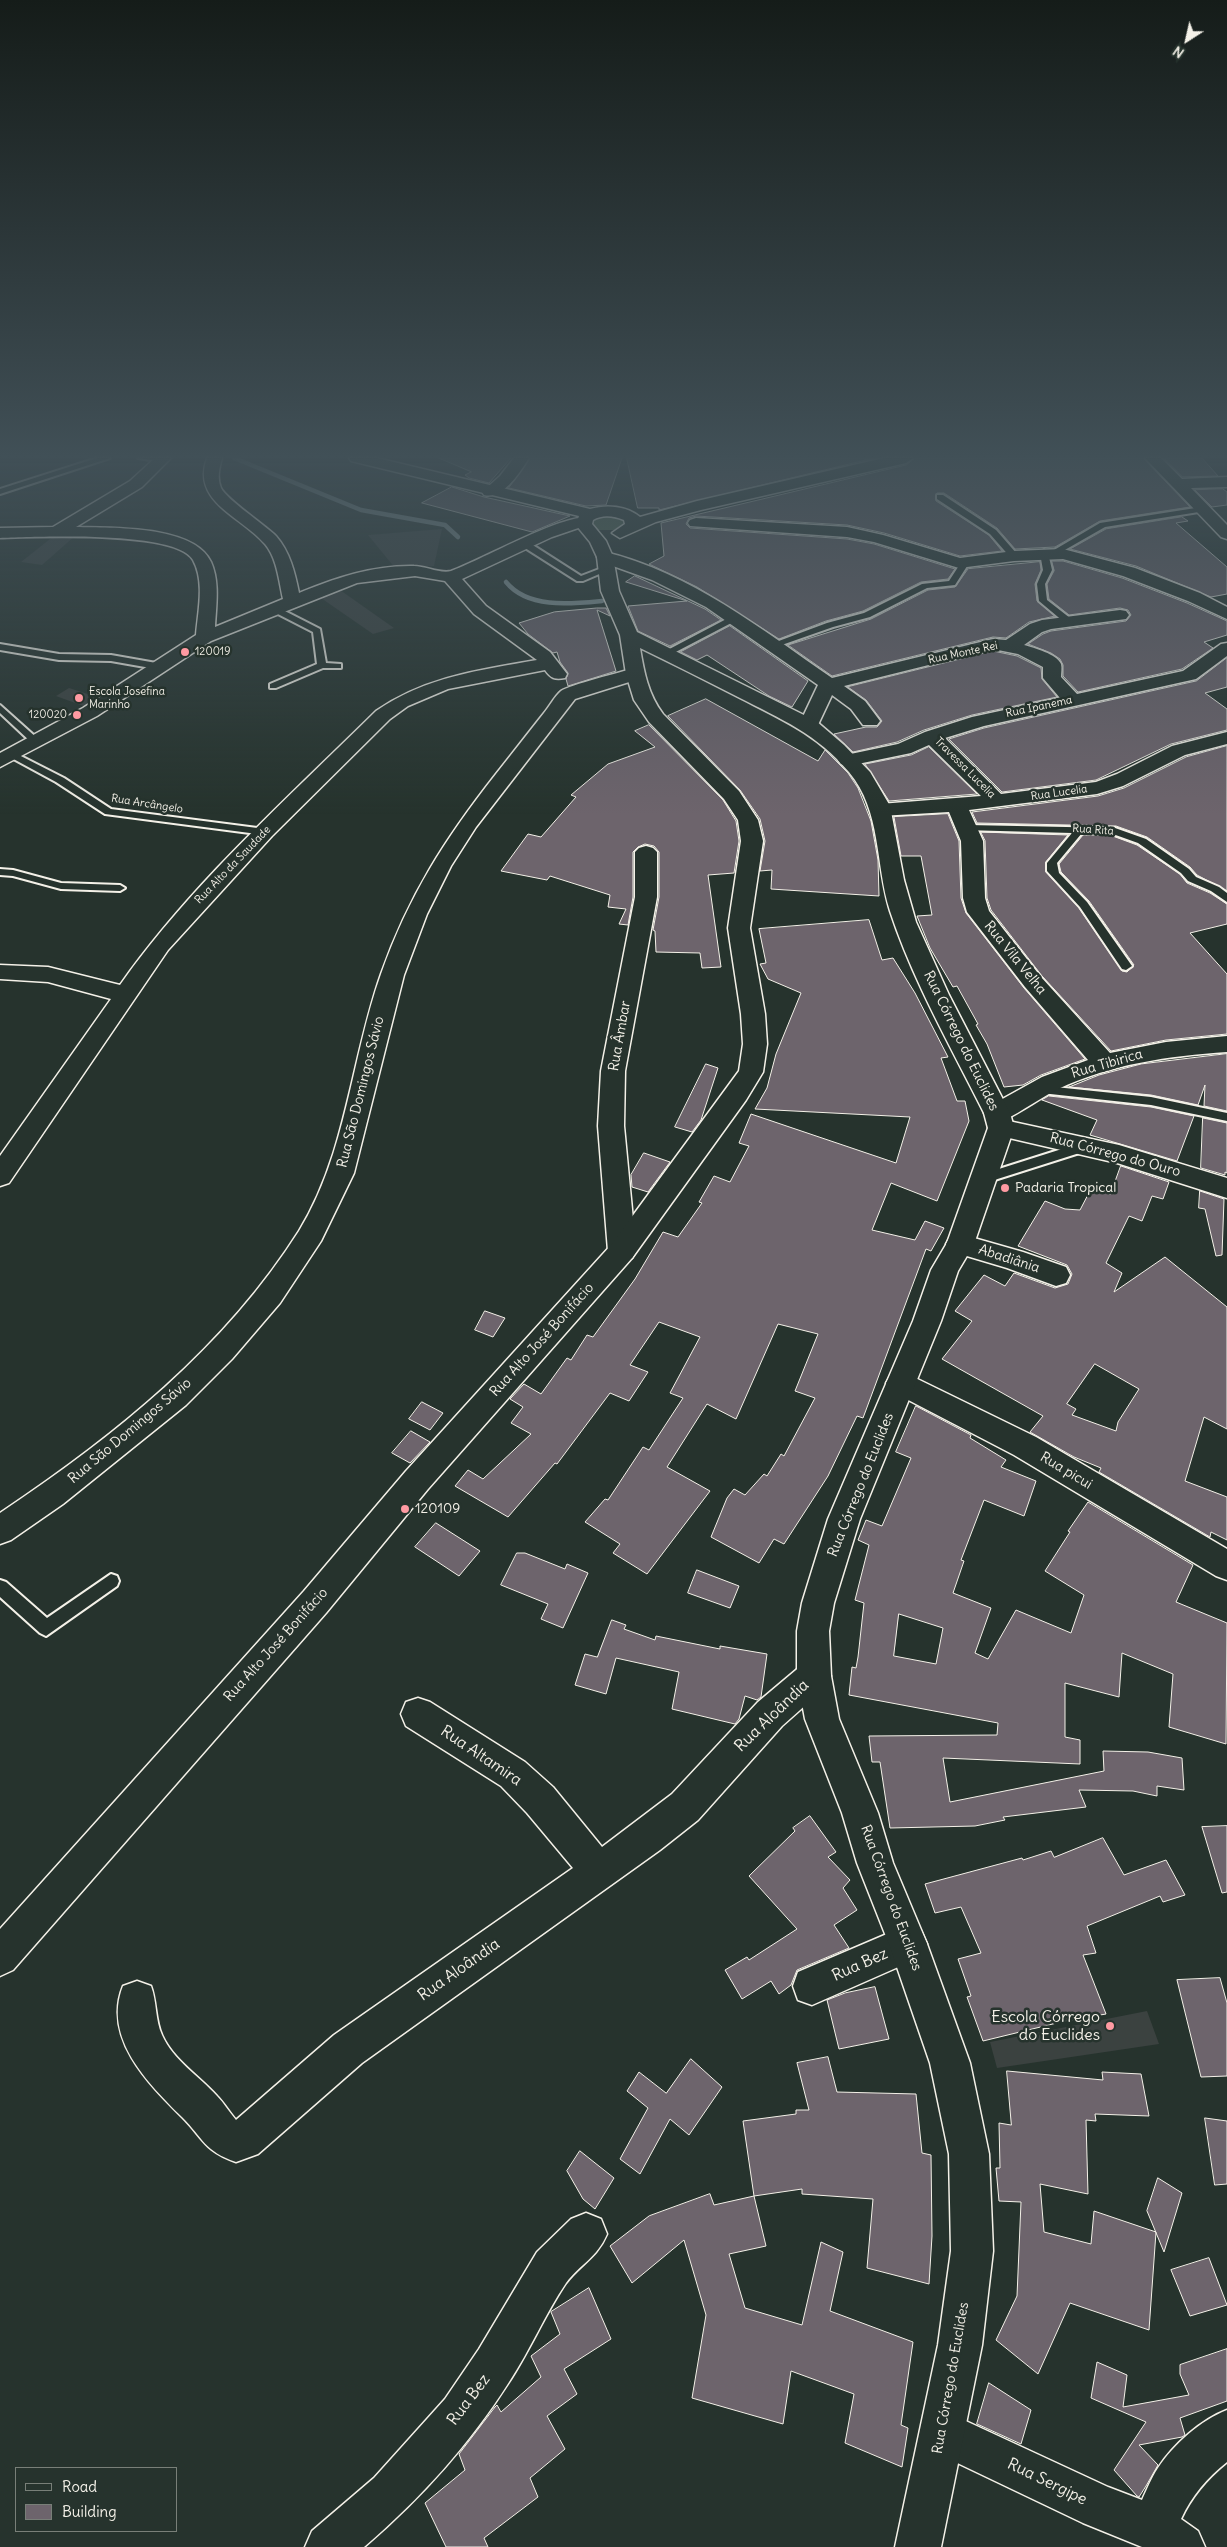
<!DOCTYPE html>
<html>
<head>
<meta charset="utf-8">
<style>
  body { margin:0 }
  #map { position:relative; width:1227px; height:2547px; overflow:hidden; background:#26332d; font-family:Delius,sans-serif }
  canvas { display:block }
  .legend { position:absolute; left:15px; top:2467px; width:162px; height:65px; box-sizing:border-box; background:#26332d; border:1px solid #787f78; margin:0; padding:6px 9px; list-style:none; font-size:15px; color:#f4f1e8 }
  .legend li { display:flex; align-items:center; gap:10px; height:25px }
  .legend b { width:25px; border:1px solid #787f78 }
  .north { position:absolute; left:1162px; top:15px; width:50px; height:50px; -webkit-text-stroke:4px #26332d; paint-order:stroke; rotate:215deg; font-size:14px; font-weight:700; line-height:20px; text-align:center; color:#f4f1e8 }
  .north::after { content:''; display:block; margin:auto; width:18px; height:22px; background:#f4f1e8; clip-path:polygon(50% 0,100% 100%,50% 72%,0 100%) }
</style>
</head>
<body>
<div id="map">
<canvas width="1227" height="2547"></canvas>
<ul class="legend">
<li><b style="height:6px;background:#26332d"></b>Road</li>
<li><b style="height:14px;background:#6d646c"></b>Building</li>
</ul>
<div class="north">N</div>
</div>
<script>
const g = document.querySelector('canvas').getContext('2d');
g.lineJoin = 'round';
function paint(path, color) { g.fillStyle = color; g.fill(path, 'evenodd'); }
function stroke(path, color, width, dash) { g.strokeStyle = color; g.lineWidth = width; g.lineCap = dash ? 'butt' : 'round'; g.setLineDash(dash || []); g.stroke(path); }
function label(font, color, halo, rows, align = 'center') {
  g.font = font + ' Delius,sans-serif'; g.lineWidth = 5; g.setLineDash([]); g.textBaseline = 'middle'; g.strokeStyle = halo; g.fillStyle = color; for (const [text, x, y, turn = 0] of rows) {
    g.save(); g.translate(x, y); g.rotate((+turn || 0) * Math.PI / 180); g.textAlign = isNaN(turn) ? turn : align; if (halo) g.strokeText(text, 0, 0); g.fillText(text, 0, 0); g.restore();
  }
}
paint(new Path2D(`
  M442,529L434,566L395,568L368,535Z
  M55,535L75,536L42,565L21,562Z
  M340,590L394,628L373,634L321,598Z
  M69,688L103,699L89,708L56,696Z
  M1147,2011L1159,2044L997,2068L990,2042Z`), '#3b4240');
paint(new Path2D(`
  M601,514L622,518L624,524L614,530H596L588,520Z`), '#546d53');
stroke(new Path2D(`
  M234,458L361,510L445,525L458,537
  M506,582C528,609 571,604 602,601`), '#8d9e9f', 4.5);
const building = new Path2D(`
  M439,458H511L489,483L469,478L465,475L471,472Z
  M531,458H622L606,505L586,506L509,488Z
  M627,458H874L659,510V508H638Z
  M915,458H1143L1190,507L1100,521L1055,547L1015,549L997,528L944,493H937L936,501L989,535L1002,551L960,556L884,533L847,525L696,516L689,518L686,524L690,528L847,539L874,544L955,569L948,579L921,582L863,611L826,621L779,639L697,587L649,564L664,556L661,523L906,465Z
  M1164,458H1202L1218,476L1183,477Z
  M452,487L484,497L570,516L532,532L422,503Z
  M1223,489L1227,492V505L1212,507L1195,490Z
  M1182,517L1188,521L1176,523L1227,567V594L1211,597L1136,566L1070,549L1106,529Z
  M1052,561H1063L1122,578L1187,603L1227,621V635L1204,642L1213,648L1182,669L1078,692L1063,676V665L1060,659L1051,653L1028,644L1043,634L1051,631L1126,621L1131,615L1128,610L1120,608L1069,615L1049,599L1047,584L1054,571Z
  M1040,562L1041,570L1035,584L1037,601L1055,616L1029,622L1006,638L993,637L832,676L788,645L871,619L928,590L955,587L968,569Z
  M635,576L705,609L721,620L670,646L638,631L628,606L687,601L626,582Z
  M597,608H606L610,616L597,610L616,671L568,686L566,679L568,673L560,662L557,652L553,653L528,634L519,623L554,612Z
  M730,626L808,681L792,707L769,696L707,655L697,660L681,652Z
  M993,651L1017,656L1041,668L1042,679L1057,697L972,715L924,730L897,742L853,752L834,734L866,727H877L882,721L866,700L848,687Z
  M1227,658V687L1205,693L1227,709V730L1171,744L1096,780L1002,792L949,739L984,728L1196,681Z
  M706,699L818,761L825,750L848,773L858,788L871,821L878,860L879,896L771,889L772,870L760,871L765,841L760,819L740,790L668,716Z
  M649,725L723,800L736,821L739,841L734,873L708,875L721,967L702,968L700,953L656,952L655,931L653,930L659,897V852L654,846L645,844L638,847L633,852V897L628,925L619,924L626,909L608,907L610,895L550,876L547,880L501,871L528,834L541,837L576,797L571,795L608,764L655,747L635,731Z
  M1227,746V891L1197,875L1190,867L1147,837L1116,826L977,823L972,812L1098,796L1124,788L1186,757Z
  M929,747L977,794L889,801L865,764L911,755Z
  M948,814L959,841L961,898L966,913L1024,988L1085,1059L1041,1075L1023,1085L1004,1087L987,1044L976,1025L978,1024L957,986L953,987L930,948L917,916L932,915L921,856H901L894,817Z
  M981,832L1068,835L1046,862V872L1079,908L1122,971L1127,972L1134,965L1089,901L1061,872L1059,864L1083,835H1110L1137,845L1180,874L1187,883L1210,893L1227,904V924L1190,933L1227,974V1034L1166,1040L1111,1051L1042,976L991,910L987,898L985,841Z
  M869,920L882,960L893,958L915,993L948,1057L941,1058L957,1101H965L969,1121L937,1201L891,1183L872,1230L915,1240L925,1221L944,1228L931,1251L926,1249L863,1418L857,1416L828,1476L784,1544L774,1539L759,1563L711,1537L727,1498L734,1489L745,1495L764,1474L767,1476L781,1454L784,1456L815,1398L795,1391L818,1334L778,1324L736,1419L707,1404L667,1467L710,1491L647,1574L613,1553L620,1544L585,1522L605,1499L608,1500L643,1447L649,1450L683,1398L670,1393L700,1337L659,1322L630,1365L648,1372L629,1401L610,1393L557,1464L555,1463L508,1517L455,1486L468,1470L483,1479L531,1434L511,1423L523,1407L510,1399L524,1384L541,1394L567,1358L571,1360L587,1335L593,1337L635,1279L663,1232L678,1237L702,1203L699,1202L714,1176L730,1182L749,1146L739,1143L751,1114L896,1163L910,1117L755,1109L767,1088L776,1054L801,993L768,979L760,964L766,963L759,929Z
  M1227,1054V1111L1204,1106L1205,1085L1198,1105L1151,1095L1069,1087L1099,1075L1141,1064Z
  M706,1064L718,1068L701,1120L692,1132L675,1127Z
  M1049,1096L1151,1107L1194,1116L1177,1161L1090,1135L1097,1120L1042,1100Z
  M1203,1118L1227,1123V1173L1225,1172V1175L1201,1168Z
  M644,1153L670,1162L648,1192L632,1187L631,1175Z
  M1121,1166L1169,1182L1163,1199L1152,1196L1142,1221L1129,1216L1106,1263L1122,1273L1114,1292L1165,1257L1227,1307V1429L1204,1417L1185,1481L1227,1497V1540L1211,1532L1210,1537L1099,1472L1101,1468L1074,1457L1030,1432L1043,1416L942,1359L972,1321L955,1311L984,1275L1005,1286L1014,1273L1055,1288L1068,1284L1072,1274L1067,1265L1018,1246L1045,1201L1065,1209L1080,1210L1092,1187L1110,1194ZM1095,1364L1139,1389L1118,1422L1116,1431L1072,1415L1076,1409L1067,1404Z
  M1200,1191L1224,1199L1222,1255L1216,1256L1205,1209L1199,1208Z
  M485,1311L505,1318L493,1337L475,1330Z
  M422,1402L443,1413L430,1430L409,1419Z
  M916,1406L971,1435L970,1438L1006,1460L1001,1467L1036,1481L1024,1516L984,1500L961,1560L964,1561L953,1593L991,1608L975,1653L988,1659L1016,1610L1071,1633L1084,1595L1045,1571L1070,1532L1068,1531L1088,1502L1193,1565L1176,1602L1227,1623L1226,1744L1169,1727L1173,1674L1122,1653L1119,1697L1065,1683V1737L1080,1740V1764L943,1758L950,1802L1104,1771L1103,1751L1148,1752L1182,1758L1184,1790L1157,1786V1796L1133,1791L1079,1790L1086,1807L1003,1817L1005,1820L975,1826L890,1828L880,1762H872L869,1736L997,1735L998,1723L849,1695L852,1667L856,1668L858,1657L864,1603L855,1600L869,1545L858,1540L866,1520L882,1526L911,1458L896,1452ZM899,1614L943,1628L936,1664L894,1656Z
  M411,1431L430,1442L410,1463L392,1453Z
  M436,1523L480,1551L459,1576L415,1547Z
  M517,1553H525L565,1569L567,1564L588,1573L563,1628L541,1619L548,1604L501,1585Z
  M697,1570L739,1586L730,1608L688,1593Z
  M612,1620L626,1625L624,1629L655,1640L656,1636L720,1649V1646L767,1654L761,1697L757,1700L745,1696L739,1719L735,1724L672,1709L679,1672L616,1658L606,1694L575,1685L585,1654L597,1657Z
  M810,1816L836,1852L828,1857L850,1880L843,1888L857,1910L834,1925L849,1948L797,1970L791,1985L779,1994L771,1981L742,1999L725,1970L747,1957L749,1960L797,1929L749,1876L795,1831L793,1828Z
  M1227,1826V1892L1222,1893L1202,1827Z
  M1103,1838L1124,1875L1166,1860L1185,1895L1163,1902L1160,1896L1087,1926L1096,1953L1083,1955L1106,2014L1065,2021L983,2041L967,1997L971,1996L958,1959L981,1953L961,1907L935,1913L925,1884L1022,1858L1023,1860L1051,1851L1054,1857Z
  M1220,1978L1227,2003V2076L1201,2077L1177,1980Z
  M875,1987L889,2039L839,2049L827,2000L845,1993Z
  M828,2057L837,2092L916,2094L922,2153L931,2155L932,2236L929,2284L867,2268L873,2199L802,2194V2189L754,2196L743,2121L796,2114V2110H809L797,2063Z
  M691,2059L722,2087L689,2135L670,2119L640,2174L620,2159L648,2108L627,2091L639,2072L666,2093Z
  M1007,2071L1103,2080L1102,2072L1141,2074L1149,2116L1095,2114L1096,2121L1086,2120L1088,2194L1040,2184L1044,2232L1091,2244L1094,2211L1156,2232L1149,2330L1070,2303L1038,2374L996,2340L1017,2296L1021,2202L999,2201L996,2168H1000L999,2123L1011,2125Z
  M1205,2118L1227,2121V2184L1215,2185Z
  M580,2151L614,2178L595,2209L583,2199L567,2171Z
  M1158,2178L1182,2193L1164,2252L1147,2211Z
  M710,2194L714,2205L754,2196L766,2246L729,2254L745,2308L802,2325L821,2242L843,2252L830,2311L913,2342L901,2425L908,2428L902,2467L845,2443L854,2394L791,2371L783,2424L692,2398L706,2315L684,2240L632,2283L610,2246L649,2216Z
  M1209,2258L1227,2305L1190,2316L1171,2270Z
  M589,2288L611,2339L564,2369L577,2394L547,2416L565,2449L530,2478L538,2497L484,2538L488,2547H446L425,2503L465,2470L459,2454L495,2407L497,2405L501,2412L541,2377L531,2356L560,2334L551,2312Z
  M1227,2349V2401L1180,2418L1185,2435L1182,2437L1139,2445L1158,2465L1146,2486L1139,2497L1137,2496L1114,2470L1146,2422L1091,2398L1097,2362L1127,2375L1123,2407L1189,2395L1180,2374V2365Z
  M989,2383L1031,2410L1021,2444L977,2424Z`);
paint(building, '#6d646c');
stroke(building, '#f4f1e8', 1);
const lane = new Path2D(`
  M97,458H110L0,494V489Z
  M138,458H166L167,460L163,462Z
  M937,495H943L996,530L1017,554V558H1011L990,534L937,499Z
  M1202,507H1205V511L1105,527L1056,555L1049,553L1100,523Z
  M522,542H528L581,576L607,566L611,569L583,581H577L522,546Z
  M1044,550L1048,553L1052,570L1045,584L1047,600L1070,618V622H1064L1039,601L1037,584L1043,570L1040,553Z
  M962,561L969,563L955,585L927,588L870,617L833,627L776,647L768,645L827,623L864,613L922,584L949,581Z
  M275,606L320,629L326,663L341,664V668H323L276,688H270V684L317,664L313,632L272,611L271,609Z
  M734,615L737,616V620L668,656L660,654Z
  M0,644L59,654L111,655L162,664L167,667L162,670L111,661L59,660L0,650Z
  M0,705L38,739V743H32L0,713Z
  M11,751L64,778L111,809L265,829L270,832L265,835L105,814L56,782L8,756V752Z
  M968,825L1115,828L1146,839L1189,869L1196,877L1219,887L1227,893V902L1211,891L1188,881L1181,873L1138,843L1110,833H1082L1057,863L1059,873L1087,902L1132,966L1126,970L1122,969L1080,907L1047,871V863L1072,833L964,830L963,828Z
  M0,869L13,870L61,883L120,885L125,888L120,891L61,889L13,876L0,875Z
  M1036,1085L1151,1097L1227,1113V1121L1151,1105L1032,1092L1030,1089L1032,1086Z
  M1087,1141L1092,1143L1093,1146L1092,1149L985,1183L978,1178L980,1175Z
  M111,1574L117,1576L119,1581L117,1586L46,1636L40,1633L0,1597V1580L6,1582L47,1618Z`);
const street = new Path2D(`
  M155,458H171L142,487L76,527C112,528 194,525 211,562C220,582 216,606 215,627L283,599C279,581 277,558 265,544C241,516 191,502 207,458H222C219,469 217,478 221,488C227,500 264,524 276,536C290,552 295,573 299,593C335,578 374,565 414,566C425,566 441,574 451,571C480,561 565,512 590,518L592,521L590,524L552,537L462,579L486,606L550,652L567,674L565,678C554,680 551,678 545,670L448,689L408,706L390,719L272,836L168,950L9,1183L0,1186V1156L111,999L48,982L0,979V965L48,967L120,985C192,883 288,798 376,711C425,677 480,670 537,660L474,614L445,581L415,576L357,583L211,641L97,716L0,767V753L83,708L196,635C198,611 205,582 193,560C176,530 34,537 0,538V528L53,527L130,481Z
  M514,458H529C520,472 503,500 484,495L482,492L500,476Z
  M1145,458H1161L1182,479L1227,477V487L1191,488L1227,525V539L1221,537Z
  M696,518L847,527L883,535L960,558L1014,551L1063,549L1135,568L1200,593L1227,607V619L1188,601L1123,576L1063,559L1014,561L959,568L874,542L847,537L690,526L688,523L690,520Z
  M605,552C691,573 761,629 832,678L993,639L1006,640L1030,624L1042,620L1120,610L1126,611L1129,615L1126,619L1051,629L1042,632L1024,645C1034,648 1057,654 1061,664C1062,668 1061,673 1061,677L1077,694L1183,671L1221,644L1227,643V656L1196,679L984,726L945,738L1001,794L1096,782L1117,774L1172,746L1227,732V744L1185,755L1123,786L1097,794L969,810L983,841L985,898L989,911L1041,977L1110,1053L1166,1042L1227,1036V1052C1169,1056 1111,1064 1058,1089C1040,1098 1023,1111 1004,1120L1119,1145L1227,1178V1198L1117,1163L992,1134L988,1128L994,1121L988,1119L984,1113L988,1107L1042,1077L1088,1060L1025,987L967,912L963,898L961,841L949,812L880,816L873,814L870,810L873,806L880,804L981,796L929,745L911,753L848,766L841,764L838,760L841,756L898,744L925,732L972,717L1060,698L1043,678V667L1018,654L993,649L844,686L865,701L880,721L877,725H863L851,709L832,695L816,729H802L799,725L818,685L706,607L652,580L599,561L597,557L599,553Z
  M635,668L642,670L644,674L642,678L575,699L476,827L451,866L427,914L404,975L354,1173L321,1241L280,1303L232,1359L186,1405L63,1504L11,1540L0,1544V1513C114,1437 225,1348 299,1231C347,1153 351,1058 381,974C409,895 445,839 496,774C512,754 528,733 544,713C549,707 555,696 561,691C569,685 622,672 635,668Z
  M646,846L653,848L657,852V897L625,1071L624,1126L636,1251L632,1258L622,1261L612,1258L608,1251L598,1126L601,1071L635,897V852L639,848Z
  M960,1234L1023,1252L1066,1267L1070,1275L1066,1283L1056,1286L1007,1268L950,1251L946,1244L950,1237Z
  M901,1371L1036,1437L1227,1549V1580L1216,1576L1014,1455L891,1391L886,1383L891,1375Z
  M814,1660L826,1665L831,1676L826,1687L782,1726L698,1820L660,1850L362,2063L258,2154L236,2162C204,2151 204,2139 182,2117C149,2084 102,2038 123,1986L137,1981L151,1986C157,2002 155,2020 162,2035C173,2060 199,2076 217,2096C224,2103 229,2112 236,2120L334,2035L573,1868L527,1813L501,1786L406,1726L401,1714L406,1702L418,1698L430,1702L525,1762L553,1787L602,1847L672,1794L758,1702L802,1665Z
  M908,1925L921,1931L927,1944L921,1957L812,2005L798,2000L793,1986L798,1972Z
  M586,2213L601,2219L607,2234C597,2258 580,2264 566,2283C545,2314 530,2350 509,2382C469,2445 420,2499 364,2547H305L312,2531L374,2478L445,2399L479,2349L537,2252L571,2219Z
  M942,2410L1108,2487L1142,2500C1147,2489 1152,2477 1158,2468C1174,2444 1201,2420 1227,2410V2462C1207,2478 1192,2495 1181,2519L1198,2531L1205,2547H1142L1083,2523L926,2448L920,2432L926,2416Z`);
const secondary = new Path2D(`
  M349,458H377L590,509C607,504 627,506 640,517L697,501L884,458H913L906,463L701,510L656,522L620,538L612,533L625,524L624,520C614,516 603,514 593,520L592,524L606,541L613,557L619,591L637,632L816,721L844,745L870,772L890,806L904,880L916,922L949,995L1010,1113L1014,1128L974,1244L958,1271L941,1321L860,1519L834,1603L829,1631L831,1676L839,1719L878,1813L893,1863L927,1944L970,2063L989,2154L993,2251L982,2345L941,2547H895L938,2345L951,2251L949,2154L930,2063L889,1944L857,1863L842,1813L805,1719L797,1676V1631L802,1603L828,1519L913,1321L931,1270L947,1243L988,1128L984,1113C951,1047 913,981 890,911C875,865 882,811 849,772C817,734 781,719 738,697C705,680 673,664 640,648C644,672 648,694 663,714L739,791L758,820L763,841L750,928L765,1014L767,1044L763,1072L746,1100L632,1258L428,1489L326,1613L13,1970L0,1976V1929L304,1591L406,1471L612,1244L739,1071L743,1044L741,1014L728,928L741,841L738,820L724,799L649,722L634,700L626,674L620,635L601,591L597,557L590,542L576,525L579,516L351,461Z`);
stroke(lane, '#f4f1e8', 4);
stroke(street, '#f4f1e8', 3);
stroke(secondary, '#f4f1e8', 3);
paint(lane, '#26332d');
paint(street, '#26332d');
paint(secondary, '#26332d');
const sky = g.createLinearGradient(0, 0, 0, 815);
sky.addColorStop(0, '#151c19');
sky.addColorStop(0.56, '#415057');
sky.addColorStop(1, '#41505700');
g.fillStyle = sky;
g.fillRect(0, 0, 1227, 815);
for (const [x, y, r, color] of [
  [185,652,5,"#ff9aa2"],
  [79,698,5,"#ff9aa2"],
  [77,715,5,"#ff9aa2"],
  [1005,1188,5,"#ff9aa2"],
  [405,1509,5,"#ff9aa2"],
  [1110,2026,5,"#ff9aa2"]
]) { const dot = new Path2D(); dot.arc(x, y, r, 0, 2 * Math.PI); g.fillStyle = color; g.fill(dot); stroke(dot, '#26332d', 2); }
label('11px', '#f4f1e8', '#26332d', [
  ["120019",195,652],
  ["Escola Josefina",89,692],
  ["Marinho",89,705],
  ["120020",67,715,"right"]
], 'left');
label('11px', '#f4f1e8', '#26332d', [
  ["Rua Monte Rei",963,653,-12],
  ["Rua Ipanema",1039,707,-12],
  ["Travessa Lucelia",965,768,45],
  ["Rua Lucelia",1059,793,-8],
  ["Rua Arcângelo",147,804,9],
  ["Rua Rita",1093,830,4],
  ["Rua Alto da Saudade",233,865,-46]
]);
label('14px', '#f4f1e8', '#26332d', [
  ["Rua Vila Velha",1015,958,51],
  ["Rua Âmbar",620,1036,-80],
  ["Rua Córrego do Euclides",961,1041,64],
  ["Rua Tibirica",1107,1064,-16],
  ["Rua São Domingos Sávio",361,1092,-76],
  ["Rua Córrego do Ouro",1115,1155,15],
  ["Abadiânia",1009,1259,18],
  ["Rua Alto José Bonifácio",542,1340,-48],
  ["Rua São Domingos Sávio",130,1431,-40],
  ["Rua picui",1066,1471,31],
  ["Rua Córrego do Euclides",861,1485,-68],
  ["Rua Alto José Bonifácio",276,1645,-48],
  ["Rua Córrego do Euclides",891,1898,70],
  ["Rua Córrego do Euclides",951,2378,-80]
]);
label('14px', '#f4f1e8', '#26332d', [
  ["Padaria Tropical",1015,1188],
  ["120109",415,1509]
], 'left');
label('16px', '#f4f1e8', '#26332d', [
  ["Rua Aloândia",772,1716,-44],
  ["Rua Altamira",481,1756,34],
  ["Rua Bez",860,1965,-24],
  ["Rua Aloândia",459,1970,-35],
  ["Rua Bez",469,2400,-53],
  ["Rua Sergipe",1047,2482,26]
]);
label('16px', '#f4f1e8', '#26332d', [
  ["Escola Córrego",1100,2017],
  ["do Euclides",1100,2035]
], 'right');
</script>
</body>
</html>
